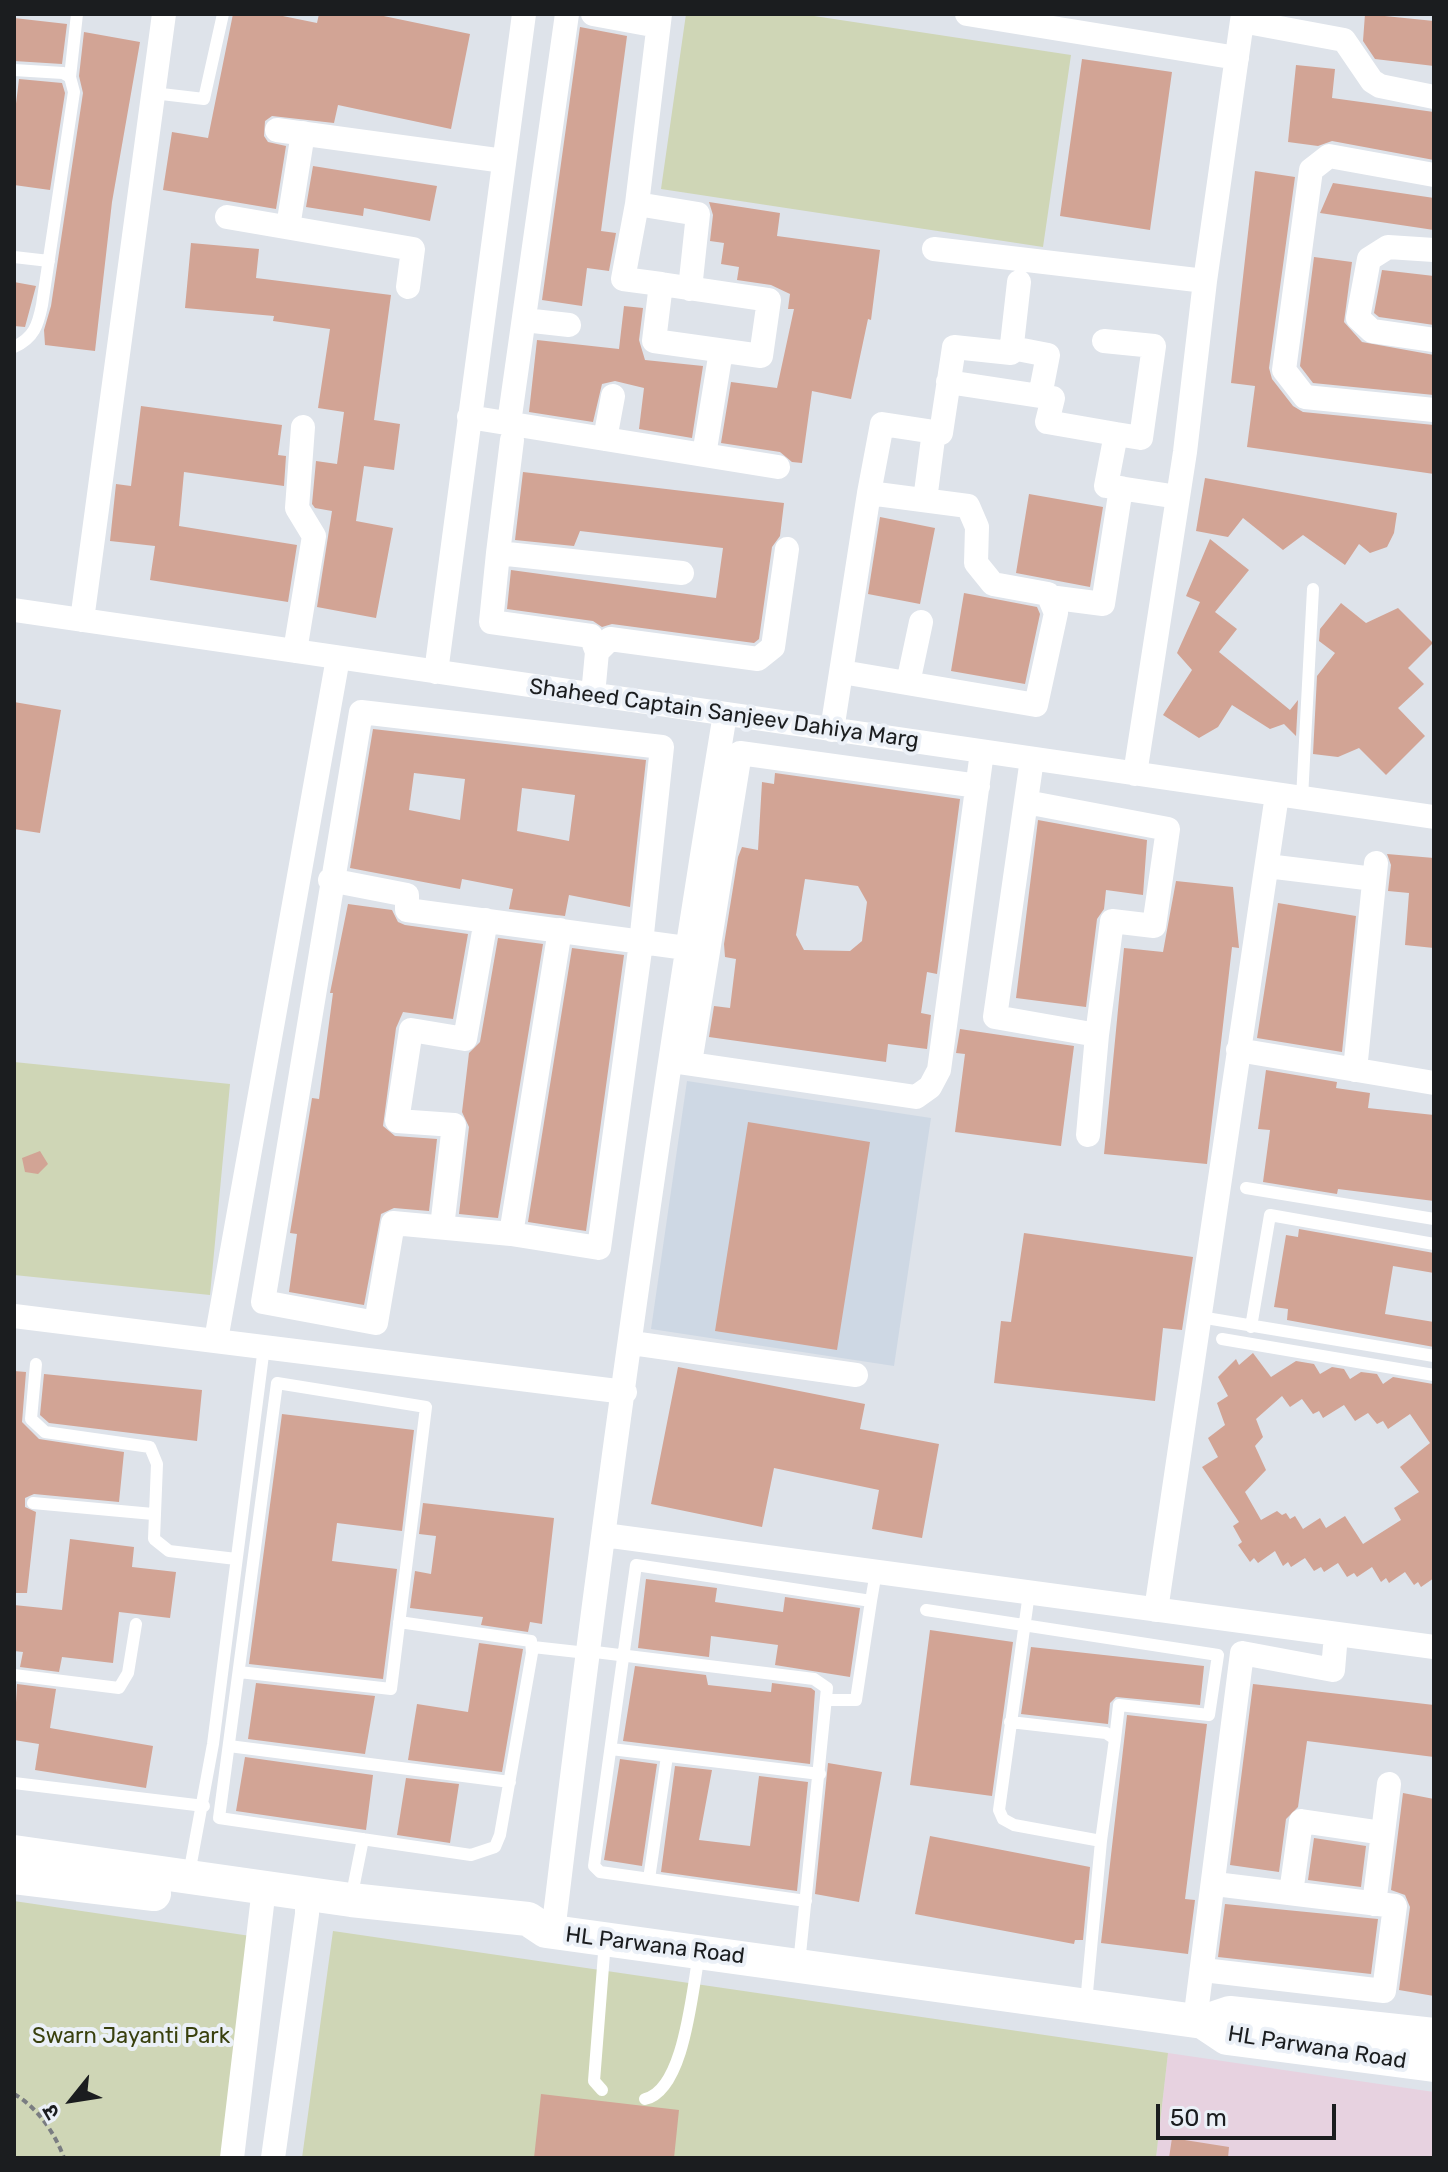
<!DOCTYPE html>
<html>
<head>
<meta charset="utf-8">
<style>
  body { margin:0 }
  #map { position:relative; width:1448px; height:2172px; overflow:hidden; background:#dee3ea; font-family:Rubik,"Noto Sans Devanagari",sans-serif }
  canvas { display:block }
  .frame { position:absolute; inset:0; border:16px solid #1b1d1f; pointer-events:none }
  .north { position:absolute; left:32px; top:2060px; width:80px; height:80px; -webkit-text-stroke:6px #ebf0f7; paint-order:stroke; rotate:240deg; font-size:22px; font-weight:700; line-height:32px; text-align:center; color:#1b1d1f }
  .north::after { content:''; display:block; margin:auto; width:28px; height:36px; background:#1b1d1f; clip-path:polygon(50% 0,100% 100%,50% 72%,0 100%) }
  .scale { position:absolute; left:1156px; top:2104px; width:180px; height:36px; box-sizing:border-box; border:4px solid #1b1d1f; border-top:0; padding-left:10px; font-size:24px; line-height:28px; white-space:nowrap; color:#1b1d1f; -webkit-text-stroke:6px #ebf0f7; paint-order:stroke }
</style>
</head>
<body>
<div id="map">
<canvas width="1448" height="2172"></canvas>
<div class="frame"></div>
<div class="north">उ</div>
<div class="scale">50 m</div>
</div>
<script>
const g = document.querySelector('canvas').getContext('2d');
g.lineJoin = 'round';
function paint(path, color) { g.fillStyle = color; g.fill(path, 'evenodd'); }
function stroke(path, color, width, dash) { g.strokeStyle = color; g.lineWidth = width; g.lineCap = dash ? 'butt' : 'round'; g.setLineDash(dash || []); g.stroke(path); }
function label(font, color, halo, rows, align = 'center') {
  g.font = font + ' Rubik,sans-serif'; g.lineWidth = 8; g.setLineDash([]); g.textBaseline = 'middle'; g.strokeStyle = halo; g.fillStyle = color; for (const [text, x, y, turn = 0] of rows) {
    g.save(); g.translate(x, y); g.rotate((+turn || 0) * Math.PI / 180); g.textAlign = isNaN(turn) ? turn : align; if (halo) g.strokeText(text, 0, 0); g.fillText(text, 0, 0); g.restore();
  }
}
paint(new Path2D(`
  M1168,2053L1434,2092V2158H1156Z`), '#e7d2e0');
paint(new Path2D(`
  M687,1081L931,1118L894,1366L651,1329Z`), '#ced8e4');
paint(new Path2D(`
  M686,14H801L1071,55L1043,247L661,189Z
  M14,1062L230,1084L210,1295L14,1275Z
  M14,1901L264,1938L234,2158H14Z
  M333,1931L1168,2053L1156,2158H302Z`), '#cfd6b6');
paint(new Path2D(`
  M233,14H273L317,23L319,14H374L470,34L451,129L338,105L334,123L272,116L265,121L264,136L268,142L286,146L276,209L163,190L172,132L208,138Z
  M1365,14L1434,21V66L1375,59L1363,41Z
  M14,18L67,24L62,64L14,61Z
  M580,27L627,36L601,231L616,233L609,271L587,268L582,306L542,300Z
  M84,32L140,42L112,202L95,351L45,345L44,330L51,306L83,93L79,76Z
  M1082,59L1172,72L1150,230L1060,216Z
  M1296,65L1335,69L1332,98L1434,112V160L1332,141L1318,146L1288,142Z
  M19,79L62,83L65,93L50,190L14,185V120Z
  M313,166L437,186L430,221L364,208L363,216L306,207Z
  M1255,171L1295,177L1269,368L1272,379L1293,406L1303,412L1434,425V474L1247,447L1255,386L1231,383Z
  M1333,183L1434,198V230L1320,213Z
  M709,202L780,213L777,236L880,250L871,320L868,319L851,399L812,391L802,463L792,462L780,452L721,443L731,382L777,388L794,309H788L790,294L771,285L737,280L739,267L721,264L724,243L710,241L713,215Z
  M191,243L259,249L256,278L391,295L374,420L400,424L394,470L364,466L356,521L393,528L376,618L317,607L332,511L315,508L312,504L316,461L337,464L344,412L318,408L330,329L273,321L274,316L185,308Z
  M1314,257L1352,262L1344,322L1362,342L1434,355V395L1313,383L1300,366Z
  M1382,270L1434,276V325L1379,317L1374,313Z
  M14,282L36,286L25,327L14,326Z
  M624,306L643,308L639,340L645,360L703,366L692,438L639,429L644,388L615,381L602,384L593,422L529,412L537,340L619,349Z
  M141,406L282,425L278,455L286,456L284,486L184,472L179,526L297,545L288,602L150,580L155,546L110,541L116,484L131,486Z
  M523,472L784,503L780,536L772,547L759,639L754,643L612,624L602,627L593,621L507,609L511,570L716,598L723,548L580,531L574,546L515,540Z
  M1205,478L1397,513L1394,533L1387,547L1370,553L1359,544L1345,565L1303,535L1283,550L1243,518L1228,537L1196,531Z
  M1029,494L1103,507L1090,587L1016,573Z
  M880,517L935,528L920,604L868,594Z
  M1210,539L1249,570L1215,612L1237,629L1219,652L1290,710L1298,700L1296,736L1284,724L1270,729L1232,705L1218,727L1199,738L1163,715L1192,670L1177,653L1200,602L1186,596Z
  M964,593L1037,607L1040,614L1025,684L951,671Z
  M1341,603L1366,623L1398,608L1433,643L1408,668L1424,684L1398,708L1425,736L1386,775L1359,748L1338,757L1313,754L1317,676L1335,653L1319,641L1320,629Z
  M14,702L61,710L40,833L14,829Z
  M373,729L646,760L630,907L569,895L565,916L509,909L513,889L462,879L460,889L350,868ZM414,773L465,779L460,820L409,810ZM522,788L575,795L569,841L517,831Z
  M775,773L960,799L937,974L927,972L921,1013L931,1015L927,1049L888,1044L886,1062L709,1037L714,1006L730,1008L736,959L725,957L724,944L738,857L742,847L758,850L762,782L774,784ZM805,879L858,886L867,902L862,941L850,951L804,950L796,935Z
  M1038,820L1147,840L1143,895L1106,890L1104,909L1097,919L1086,1007L1016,998Z
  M1387,854L1434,858V948L1405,945L1409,893L1388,891L1391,865Z
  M1176,881L1233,887L1239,948L1232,947L1207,1164L1104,1154L1124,948L1163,952Z
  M1278,903L1356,916L1342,1052L1257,1038Z
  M348,904L392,910L398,922L405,925L468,934L453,1019L403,1012L396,1028L383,1126L395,1136L437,1139L429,1211L394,1208L381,1214L364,1305L289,1292L297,1234L290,1233L312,1098L319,1099L333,993H330Z
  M498,938L543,944L498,1218L459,1214L469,1127L462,1112L469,1053L480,1042Z
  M572,948L624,955L586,1231L528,1222Z
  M960,1029L1074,1046L1061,1146L955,1132L965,1054L956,1053Z
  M1266,1070L1337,1082L1336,1088L1370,1093L1368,1108L1434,1115V1201L1338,1189L1337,1194L1263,1182L1270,1130L1258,1129Z
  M748,1122L870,1142L837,1350L715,1331Z
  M40,1151L48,1164L38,1174L25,1172L22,1158Z
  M1299,1229L1434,1253V1273L1393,1266L1385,1314L1434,1322V1347L1287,1320L1288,1309L1274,1307L1286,1235L1298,1237Z
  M1024,1233L1193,1257L1182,1330L1163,1328L1155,1401L994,1383L1001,1321L1011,1322Z
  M1253,1353L1271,1377L1296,1361L1314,1364L1320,1374L1332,1367L1344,1369L1350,1379L1361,1372L1377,1374L1383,1384L1393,1377L1433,1384L1434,1578L1421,1587L1418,1582L1414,1585L1405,1572L1389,1583L1386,1578L1381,1582L1372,1567L1357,1577L1354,1573L1347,1577L1338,1563L1324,1572L1321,1567L1314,1571L1305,1558L1291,1567L1288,1562L1283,1566L1275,1551L1258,1563L1254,1558L1250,1562L1238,1545L1242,1542L1233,1526L1239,1522L1202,1467L1218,1457L1208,1438L1225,1425L1217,1403L1228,1396L1218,1377L1236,1359L1239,1365ZM1282,1396L1290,1407L1302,1399L1313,1414L1319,1411L1323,1418L1344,1405L1355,1421L1368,1413L1377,1424L1383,1421L1388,1429L1410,1414L1430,1443L1400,1467L1419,1492L1394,1508L1401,1520L1363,1544L1345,1516L1326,1528L1320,1518L1303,1529L1295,1516L1290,1519L1286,1513L1282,1515L1277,1511L1261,1520L1245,1492L1266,1470L1255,1446L1263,1437L1256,1419Z
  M678,1367L865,1404L860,1429L939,1444L922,1538L872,1529L879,1490L774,1468L762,1527L651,1504Z
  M14,1371L26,1372L22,1422L39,1439L124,1452L119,1502L34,1494L25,1498V1507L36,1512L27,1593H14Z
  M44,1374L202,1390L197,1441L49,1423L40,1415Z
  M282,1414L414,1430L402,1531L337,1523L332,1561L397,1569L383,1679L249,1664Z
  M423,1503L554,1518L542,1624L530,1622L528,1632L481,1625L483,1617L410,1608L415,1571L431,1574L436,1536L419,1534Z
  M70,1539L134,1547L132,1567L176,1572L170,1618L119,1612L113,1663L62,1657L59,1672L20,1667L23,1652L14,1651V1605L62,1610Z
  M646,1579L717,1588L715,1602L783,1612L785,1597L860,1608L850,1677L775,1665L778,1645L711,1636L709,1657L638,1648Z
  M930,1630L1013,1642L992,1796L910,1785Z
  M479,1643L523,1649L502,1772L408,1760L417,1704L468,1712Z
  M1031,1647L1204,1666L1200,1705L1116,1697L1110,1703L1108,1724L1021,1714Z
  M635,1666L706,1675L708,1685L771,1692L772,1683L811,1688L815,1691L810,1764L623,1741Z
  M256,1683L375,1696L365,1754L248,1739Z
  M17,1684L56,1689L50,1728L153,1746L146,1788L35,1770L39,1744L14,1740Z
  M1253,1684L1434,1705V1757L1307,1741L1298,1807L1286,1819L1279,1872L1230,1865Z
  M1127,1715L1207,1724L1185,1899L1195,1900L1188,1954L1101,1943Z
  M245,1757L373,1775L366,1830L236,1811Z
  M620,1759L657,1764L642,1866L604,1860Z
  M828,1763L882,1772L859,1902L815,1894Z
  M675,1766L712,1770L699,1840L750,1846L759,1776L808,1782L797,1891L661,1872Z
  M406,1778L459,1784L450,1843L397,1835Z
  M1403,1793L1434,1799V1996L1399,1990L1410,1907L1405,1895L1391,1890Z
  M930,1836L1090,1867L1083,1940H1075L1074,1944L915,1914Z
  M1314,1838L1366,1846L1361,1887L1308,1880Z
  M1225,1904L1378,1919L1371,1974L1218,1957Z
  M541,2094L679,2110L674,2158H534Z
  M1172,2138L1229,2147L1228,2158H1169Z`), '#d2a495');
stroke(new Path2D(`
  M14,2094C37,2107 55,2133 64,2158`), '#7a7d81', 4, [6, 4]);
stroke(new Path2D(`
  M14,70L63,73L70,77L74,92L42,305C38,325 34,338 14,347
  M70,77L77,14
  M153,93L204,99L223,14
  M14,257L49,261
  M1302,798L1313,589
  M1246,1188L1434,1219
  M1200,1317L1434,1356
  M1251,1327L1270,1215L1434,1244
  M1222,1339L1434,1375
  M36,1364L31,1419L45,1432L150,1447L157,1464L154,1539L169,1551L236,1559
  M33,1503L153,1514
  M1029,1593L999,1810L1003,1819L1014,1825L1101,1841L1086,2003
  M926,1610L1218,1655L1209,1715L1119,1705L1115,1739
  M533,1647L587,1653
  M587,1651L814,1679L827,1688L799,1964
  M239,1672L391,1689L426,1407L277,1383L219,1818L471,1855L495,1847L500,1835L532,1653L531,1641L399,1622
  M14,1675L119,1688L128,1673L136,1624
  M828,1700H856L871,1601
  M1010,1722L1106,1733L1115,1739L1101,1841
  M229,1746L510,1782
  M611,1749L820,1774
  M14,1783L204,1806
  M189,1874L213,1744L264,1347
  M649,1879L667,1756
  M351,1899L363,1839
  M806,1901L600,1872L594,1866L636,1565L871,1601L876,1572
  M602,2090L594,2081L605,1941
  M645,2099C685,2090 692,1989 699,1955`), '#fff', 12);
stroke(new Path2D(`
  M593,14L658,26
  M660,14L637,204L698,214L690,289
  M967,14L1237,58
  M1242,21L1344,40L1372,81L1380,86L1434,97
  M277,130L504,161
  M1434,175L1329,156L1311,170L1284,370L1305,397L1434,410
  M637,204L623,279L661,284
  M227,217L413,249L408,287
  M288,227L303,133
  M934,249L1205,281
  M1434,250L1388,247L1369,259L1358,318L1372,331L1434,340
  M661,284L769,300L761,356L654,341Z
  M524,320L569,325
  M1104,341L1154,346L1141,438L1116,434
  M1012,348L1048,355L1040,396
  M948,382L1053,398L1047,422L1116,434L1106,486L1178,497
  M469,417L778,467
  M509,423L567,14
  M605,439L613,396
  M704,455L721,351
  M869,493L882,424L941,433L954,347L1011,353L1019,282
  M925,500L934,431
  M498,553L512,440
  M1049,597L1103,604L1121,488
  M14,610L1434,817
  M82,620L164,14
  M295,651L314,536L297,508L303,427
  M597,652L610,639L758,659L773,647L787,549
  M436,672L524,14
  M908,683L921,622
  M593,695L597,652L591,636L491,622L498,553L682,573
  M361,712L662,747L641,943L599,1248L511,1234L393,1223L376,1323L263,1302Z
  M832,730L869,493L968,506L977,527L976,563L993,584L1048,594L1056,613L1036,705L842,672
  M1135,774L1185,452L1205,281L1243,14
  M1026,802L1168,829L1154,926L1112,921L1097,1035L995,1017L1032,759
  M1267,866L1374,879
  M330,880L407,895V910L686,948
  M1238,1050L1434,1083
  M671,1061L916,1097L930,1087L939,1070L982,752
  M690,1063L740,753L978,786
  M1355,1070L1376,863
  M1088,1135L1097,1035
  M442,1227L454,1125L397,1121L411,1030L465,1039L486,920
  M511,1234L560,930
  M14,1316L625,1392
  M216,1340L338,658
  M632,1343L856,1375
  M604,1535L1434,1647
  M1156,1610L1277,795
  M1291,1893L1301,1821L1383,1833L1389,1784
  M1374,1904L1383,1833
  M553,1932C602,1525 658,1118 725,714
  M1203,1970L1384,1991L1395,1906L1215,1884
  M1195,2021L1242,1653L1333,1670L1336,1634
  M232,2158L264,1888
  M273,2158L307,1914V1893`), '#fff', 24);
stroke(new Path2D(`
  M14,1852L351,1900L528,1919L546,1931L1203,2022L1227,2038L1434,2065
  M14,1877L154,1894
  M1203,2022L1230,2013L1434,2035`), '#fff', 34);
label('22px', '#1b1d1f', '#ebf0f7', [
  ["Shaheed Captain Sanjeev Dahiya Marg",724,714,8],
  ["HL Parwana Road",655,1946,7],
  ["HL Parwana Road",1317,2048,9]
]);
label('22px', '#39400e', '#ebf0f7', [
  ["Swarn Jayanti Park",131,2037]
]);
</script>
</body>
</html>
